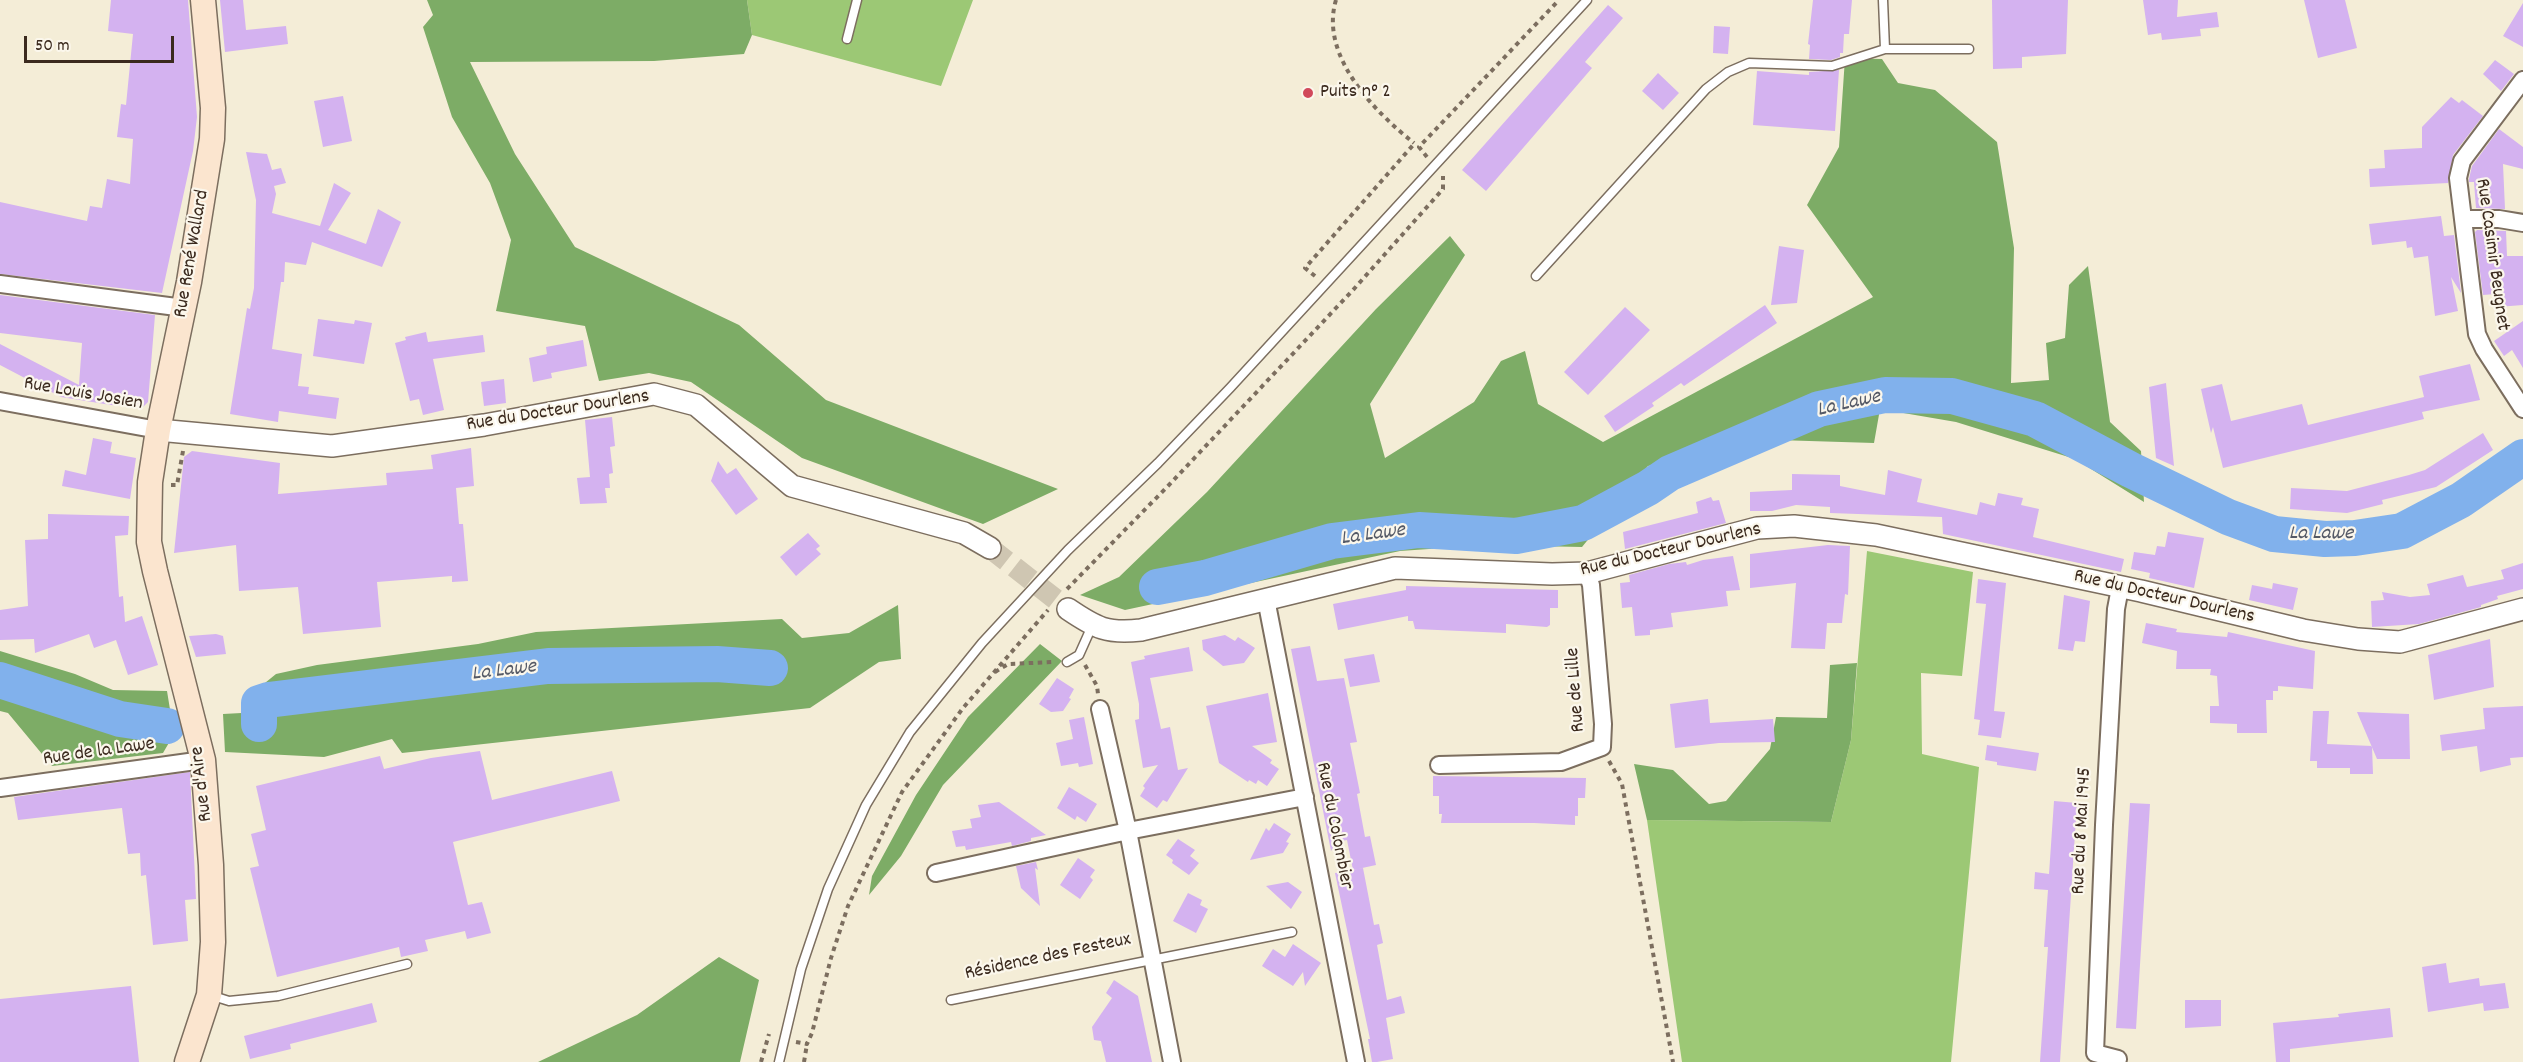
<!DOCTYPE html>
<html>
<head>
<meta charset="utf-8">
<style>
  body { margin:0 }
  #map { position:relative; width:2523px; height:1062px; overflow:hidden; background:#f4edd7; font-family:Dekko,sans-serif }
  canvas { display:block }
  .scale { position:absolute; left:24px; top:36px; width:150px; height:27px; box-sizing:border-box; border:3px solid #3b2a1e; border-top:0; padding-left:8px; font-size:18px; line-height:21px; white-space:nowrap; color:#3b2a1e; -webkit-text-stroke:4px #fbf7ec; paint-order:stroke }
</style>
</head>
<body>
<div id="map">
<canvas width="2523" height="1062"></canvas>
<div class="scale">50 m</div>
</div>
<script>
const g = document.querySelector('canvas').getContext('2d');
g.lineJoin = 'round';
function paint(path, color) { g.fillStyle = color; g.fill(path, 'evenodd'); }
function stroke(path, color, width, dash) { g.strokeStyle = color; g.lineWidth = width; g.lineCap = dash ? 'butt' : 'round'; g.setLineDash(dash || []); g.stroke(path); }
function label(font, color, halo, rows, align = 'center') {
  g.font = font + ' Dekko,sans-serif'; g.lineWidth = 4.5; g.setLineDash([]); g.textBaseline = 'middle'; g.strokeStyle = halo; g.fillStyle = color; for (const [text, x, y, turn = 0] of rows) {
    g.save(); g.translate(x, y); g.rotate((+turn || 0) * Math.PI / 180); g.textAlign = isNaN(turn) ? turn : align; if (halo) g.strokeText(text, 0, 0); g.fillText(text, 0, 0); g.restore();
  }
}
paint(new Path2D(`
  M747,0H973L941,86L752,35Z
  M1867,551L1973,572L1962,676L1921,673L1922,754L1979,767L1951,1062H1682L1647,820L1831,822L1851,740Z`), '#9cc875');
paint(new Path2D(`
  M427,0H747L752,35L744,54L654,61L470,62L515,154L575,247L739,325L826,400L1058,489L983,524L802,458L691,382L649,373L599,381L585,326L496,311L511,240L490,183L452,117L423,27L433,15Z
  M1845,58L1882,59L1898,83L1935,90L1997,142L2014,248L2011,383L2049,380L2046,343L2065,338L2069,285L2088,266L2110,422L2141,451L2144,502L2075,459L1956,422L1880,409L1874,443L1777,440L1648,466L1582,547L1487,545L1400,551L1125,610L1080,595L1119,577L1207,492L1376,309L1450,236L1465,255L1370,404L1385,458L1474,402L1501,361L1525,351L1538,404L1603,442L1873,297L1807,205L1839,147Z
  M898,605L901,659L879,662L810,708L402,753L392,739L324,757L225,752L223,714L260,712V687L276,674L317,665L478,644L536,632L782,619L802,638L849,633Z
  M1040,644L1062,661L943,785L901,856L869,895L872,876L916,795L968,717Z
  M0,651L75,674L113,690L167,691L174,734L163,753L52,766L8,713L0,711Z
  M1857,663L1851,740L1831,822L1647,820L1634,764L1673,770L1709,804L1726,801L1770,749L1776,717L1827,718L1830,665Z
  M719,957L759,980L740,1062H538L637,1015Z`), '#7dac66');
stroke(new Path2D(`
  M1157,587L1205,578L1332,541L1419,530L1516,536L1583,523L1648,488L1670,473L1819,409L1885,395L1952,396L2035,419L2131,470L2228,517L2274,534L2325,539L2355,538L2402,531L2461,500L2523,457
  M0,680L120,719L167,726
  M259,724V703L268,700L548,666L717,664L770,668`), '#81b1ec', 36);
paint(new Path2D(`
  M111,0H188L197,117L193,151L162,293L0,274V202L87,221L90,206L102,208L107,179L130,184L133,139L117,137L121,104L126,105L133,34L108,31Z
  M220,0H243L246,30L286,26L288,44L225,52Z
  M1813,0H1852L1849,34H1844L1843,53H1840V57L1831,60L1809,59L1810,45L1808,44Z
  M1992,0H2068L2066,54L2022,57V68L1993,69Z
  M2143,0H2178L2177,17L2217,12L2219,27L2200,29L2201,36L2162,40L2161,33L2148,35Z
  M2304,0H2345L2357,48L2318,58Z
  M2523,3V47L2503,36Z
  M1608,5L1623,18L1585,62L1592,68L1486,191L1462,170Z
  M1714,26L1730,27L1728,54L1713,53Z
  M2495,60L2514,74L2501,91L2483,74Z
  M1839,70L1835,131L1753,125L1757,71L1809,75V72Z
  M1658,73L1679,93L1663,110L1642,91Z
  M343,96L352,141L323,147L314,101Z
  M2451,97L2459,103L2462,100L2483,116L2453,155L2448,183L2370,187L2369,169L2385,168L2384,150L2422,148V127Z
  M2499,129L2523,147V169L2503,164L2505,209L2476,208L2474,182H2469V179L2472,166Z
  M246,152L267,154L272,170L281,168L286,183L274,186L276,194L272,213L320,226L334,183L351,193L328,230L366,244L378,209L401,222L382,267L312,242L306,265L285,262L284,282H281L272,349L302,354L298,386L309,387L308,394L339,398L336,419L279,411L278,422L230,414L247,308L250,309L254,288L256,200Z
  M2441,216L2444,236L2454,235L2461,293L2451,277L2458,311L2435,316L2428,256L2414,258L2412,247L2407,248L2406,241L2372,245L2369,224Z
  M2477,230L2506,231L2507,256H2523V305L2497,307L2495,294L2483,295L2475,232Z
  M1779,246L1804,250L1797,303L1771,305Z
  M0,295L155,315L148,402L143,407L111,405L61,397L0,365V344L79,385L82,343L0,333Z
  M1765,305L1777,323L1684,386L1681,383L1652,403L1654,406L1615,432L1604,416Z
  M1625,307L1650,330L1588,395L1564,372Z
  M318,319L354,324L355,320L372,323L364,364L313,356Z
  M2523,321V368L2512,350L2504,356L2494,341Z
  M426,332L428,342L483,335L485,352L433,359L444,410L423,415L419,399L410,401L395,343L406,340L405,337Z
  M583,340L587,366L551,373L552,378L533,382L529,358L547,354L546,347Z
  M2470,364L2480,400L2422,412L2424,419L2223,468L2213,427L2211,433L2201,389L2222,384L2231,421L2302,404L2308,425L2424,397L2419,376Z
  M504,379L506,403L484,406L481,382Z
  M2166,383L2174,466L2156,458L2149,387Z
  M612,417L615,446L610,447L613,473L609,474L610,488H605L607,503L580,504L577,478L590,477L585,420Z
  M2483,433L2493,450L2436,487L2382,500L2383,504L2347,513L2290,509L2291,488L2347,491L2409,475L2425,470Z
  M93,438L112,442L110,453L136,458L130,499L62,486L65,470L86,475Z
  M471,448L474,486L456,488L459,524H463L468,581L452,582V576L377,582L381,627L303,634L298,587L239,591L236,545L174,553L184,457L192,451L280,463L278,494L387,485L386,473L433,469L431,455Z
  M718,461L727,474L736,468L758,499L736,515L711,481Z
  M1888,470L1922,479L1917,502L1977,515L1980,502L1995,506L1998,493L2023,498L2021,505L2039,509L2033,537L2124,559L2121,572L1943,534L1942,517L1830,513V507L1796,505L1772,511H1750V492L1792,490V474L1840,475V486L1885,495Z
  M1711,497L1713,501L1719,500L1726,523L1625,549L1623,532L1698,513L1696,502Z
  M48,514L129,516L128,535L115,536L119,597L123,596L125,622L142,616L158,665L128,675L116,640L94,648L89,634L35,653L34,639L0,640V610L28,606L25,540L48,539Z
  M2168,532L2204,538L2194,588L2149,578L2150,573L2131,569L2134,552L2155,555L2157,546L2165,547Z
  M808,533L820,546L816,549L821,554L796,576L780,557Z
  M1828,545L1850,546L1848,595L1845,594L1842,623H1827L1825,649L1791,648L1796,583L1750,588V554Z
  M1733,556L1740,590L1726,591L1728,606L1671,613L1673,627L1650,630V635L1635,636L1632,607L1622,608L1620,583L1630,582L1629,575L1669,564L1686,562L1687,565L1703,560Z
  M2523,563V589L2497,596L2498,599L2481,605V607L2419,624L2372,627L2371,601L2384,600L2382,592L2410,597L2430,595L2427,584L2463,575L2467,587L2504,579L2501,570Z
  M1978,579L2006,583L1994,711L2005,712L2001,738L1978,735L1980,720L1974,719L1986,604L1976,603Z
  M2273,583L2298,588L2293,610L2249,600L2252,585L2272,589Z
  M1406,586L1558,590V608H1550V625L1547,627L1506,624V633L1415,629L1413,621H1408V616L1338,630L1333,604L1406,590Z
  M2064,595L2090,601L2085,642L2075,641L2073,651L2058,649Z
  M2146,623L2177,629L2176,632L2227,637L2228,632L2315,651L2313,689L2278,686V691H2273V700H2266L2267,733H2237V724L2210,723V706H2219L2217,676L2210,675L2211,669H2176L2177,651L2142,643Z
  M216,634L223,636L226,654L196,657L189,636Z
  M1225,635L1235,641L1238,637L1255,648L1244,663L1223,666L1203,650L1202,640Z
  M2490,639L2494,687L2434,700L2428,655Z
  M1310,646L1317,681L1344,678L1357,742L1350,743L1360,793L1357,794L1365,837L1370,836L1376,865L1353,870L1347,840L1337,842L1331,851L1291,649Z
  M1189,647L1193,671L1150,678L1161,729L1170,727L1178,770L1188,768L1167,802L1163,800L1157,808L1140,796L1145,788L1143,786L1158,765L1143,768L1135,720L1139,719V704L1131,662L1145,659L1144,656Z
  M1374,654L1380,682L1350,687L1344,659Z
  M1057,678L1074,689L1069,698L1071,699L1063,711L1051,712L1039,704Z
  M1268,693L1277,742L1252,746L1272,760L1270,763L1279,769L1267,786L1258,780L1256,784L1249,780L1248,782L1219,763L1206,706Z
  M1708,699L1710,723L1773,719L1775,742L1719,743L1675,748L1670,704Z
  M2523,706V757L2510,758L2511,765L2480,772L2477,746L2442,751L2440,735L2485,729L2483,708Z
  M2313,711H2329L2327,744L2372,746L2373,774H2350V768H2317V761H2310Z
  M2357,712L2409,714L2410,759H2377Z
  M1084,717L1093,764L1079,767L1078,763L1061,766L1056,743L1073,739L1069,720Z
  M1987,745L2039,753L2036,771L1997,765V762L1985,760Z
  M480,751L492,800L612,771L620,801L453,842L468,905L482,902L491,933L467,939L465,931L425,940L428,951L401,957L399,947L277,977L250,868L259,866L251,834L266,830L256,786L380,756L384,769L431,758Z
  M190,772L196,899L185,900L188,941L153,945L146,875L141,876L140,853L128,854L122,808L18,820L14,797Z
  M1433,776L1586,778L1585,798H1578V816H1575V825L1534,823H1441L1442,814H1439V796H1433Z
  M1069,787L1097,804L1086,822L1077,816L1075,820L1057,808Z
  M2054,801L2077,803L2060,1062H2040L2048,947H2044L2048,890L2034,889L2035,872L2049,874Z
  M999,802L1046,835L1031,838V841L1012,846L1011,842L966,850L965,846L956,847L952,831L972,828L970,819L981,817L978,805Z
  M2130,803L2150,804L2136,1029L2116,1028Z
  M1274,823L1291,834L1286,842L1289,843L1283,853L1250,860L1266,828L1269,831Z
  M1178,839L1195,850L1190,856L1199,863L1189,875L1172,863L1173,860L1166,855Z
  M1078,858L1095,870L1090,877L1093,880L1080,899L1060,885Z
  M1036,862L1038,870L1035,868L1040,906L1021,888L1016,866Z
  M1363,868L1374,925L1379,924L1383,943L1377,945L1387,1000L1401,996L1405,1013L1386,1018L1393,1059L1377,1062H1372L1368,1039H1370L1335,873Z
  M1288,882L1302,892L1291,909L1266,886Z
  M1188,893L1202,900L1200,905L1208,909L1196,933L1173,921Z
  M1293,944L1321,963L1305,986L1303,972L1293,986L1262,966L1273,949L1285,957Z
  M2446,963L2449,983L2479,978L2480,986L2505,983L2509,1008L2484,1011L2483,1003L2428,1012L2422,967Z
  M1114,980L1138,996L1152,1062H1106L1101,1041L1094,1040L1092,1027L1112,998L1106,993Z
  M131,986L139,1062H0V999Z
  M2185,1000H2221V1026L2185,1028Z
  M372,1003L377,1022L290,1044L291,1049L250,1059L244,1036Z
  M2390,1008L2393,1037L2290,1049V1062H2276L2273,1023L2339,1017L2338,1014Z`), '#d4b2f0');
stroke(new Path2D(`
  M990,548L1068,609`), '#cfc6b2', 21, [21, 10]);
const service = new Path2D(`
  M1883,0L1885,49H1969
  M847,39L857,0
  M1536,276L1706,89L1728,72L1749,63L1832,66L1885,49
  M1067,662L1079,655L1092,626
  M210,995L229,1001L278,996L407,964
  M951,1000L1292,932
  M779,1062L801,969L828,889L866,805L910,732L982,643L1068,550L1158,463L1230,388L1587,0`);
const minor = new Path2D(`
  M2523,80L2462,161L2458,178L2477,334L2484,349L2523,409
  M2464,219H2499L2523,223
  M0,284L184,308
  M0,401L158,430
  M1266,599L1356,1062
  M1100,709L1128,831L1172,1062
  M1439,765L1561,762L1602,747L1603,724L1591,585L1587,573
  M0,788L203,760
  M936,873L1128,831L1305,797
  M2118,1059L2095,1053L2104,825L2116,609L2120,588`);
const tertiary = new Path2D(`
  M158,430L332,446L484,425L654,394L696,405L792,486L964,533L990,548
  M1068,609C1096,628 1107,634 1141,630L1395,568L1552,574L1587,573L1757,528L1794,526L1876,535L2141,591L2303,630L2358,639L2400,642L2523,609`);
const secondary = new Path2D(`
  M187,1062L209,995L213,942L211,865L203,760L155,571L149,542L150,482L158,430L189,282L212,139L213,108L203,0`);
stroke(service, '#7c6e5f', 11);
stroke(minor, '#7c6e5f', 20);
stroke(tertiary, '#7c6e5f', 24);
stroke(secondary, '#7c6e5f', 27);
stroke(new Path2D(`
  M1336,0C1319,56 1375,112 1414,143
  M1427,157L1419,147L1559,0
  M1315,276L1305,268L1414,144
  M171,485H177L183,451
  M1067,589L1168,486L1353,290L1443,189V176
  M1085,665L1097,686L1098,694
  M995,672L1008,664L1054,662
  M1609,761L1622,784L1673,1062
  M796,1042L807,1044L812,1033L831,958L848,906L902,792L963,708L1048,610
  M761,1062L769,1034
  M804,1062L807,1044`), '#7c6e5f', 4, [4.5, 4.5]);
stroke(service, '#fff', 8);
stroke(minor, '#fff', 16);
stroke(tertiary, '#fff', 21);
stroke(secondary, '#fbe5cf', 24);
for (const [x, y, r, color] of [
  [1308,93,6,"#d1495b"]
]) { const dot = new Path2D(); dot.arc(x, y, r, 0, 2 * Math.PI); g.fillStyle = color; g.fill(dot); stroke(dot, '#fbf7ec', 2); }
label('20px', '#3b2a1e', '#fbf7ec', [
  ["Puits n° 2",1320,93]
], 'left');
label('20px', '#3b2a1e', '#fbf7ec', [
  ["Rue René Wallard",193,254,-80],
  ["Rue Casimir Beugnet",2491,255,82],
  ["Rue Louis Josien",83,395,10],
  ["Rue du Docteur Dourlens",558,412,-9],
  ["Rue du Docteur Dourlens",1671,551,-13],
  ["Rue du Docteur Dourlens",2164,598,13],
  ["Rue de Lille",1577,690,-94],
  ["Rue de la Lawe",99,753,-8],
  ["Rue d'Aire",203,784,-97],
  ["Rue du Colombier",1333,826,79],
  ["Rue du 8 Mai 1945",2083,831,-87],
  ["Résidence des Festeux",1048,958,-12]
]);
label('italic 21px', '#545966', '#fbf7ec', [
  ["La Lawe",1849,405,-13],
  ["La Lawe",2321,535],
  ["La Lawe",1373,536,-8],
  ["La Lawe",504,672,-7]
]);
</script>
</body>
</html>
